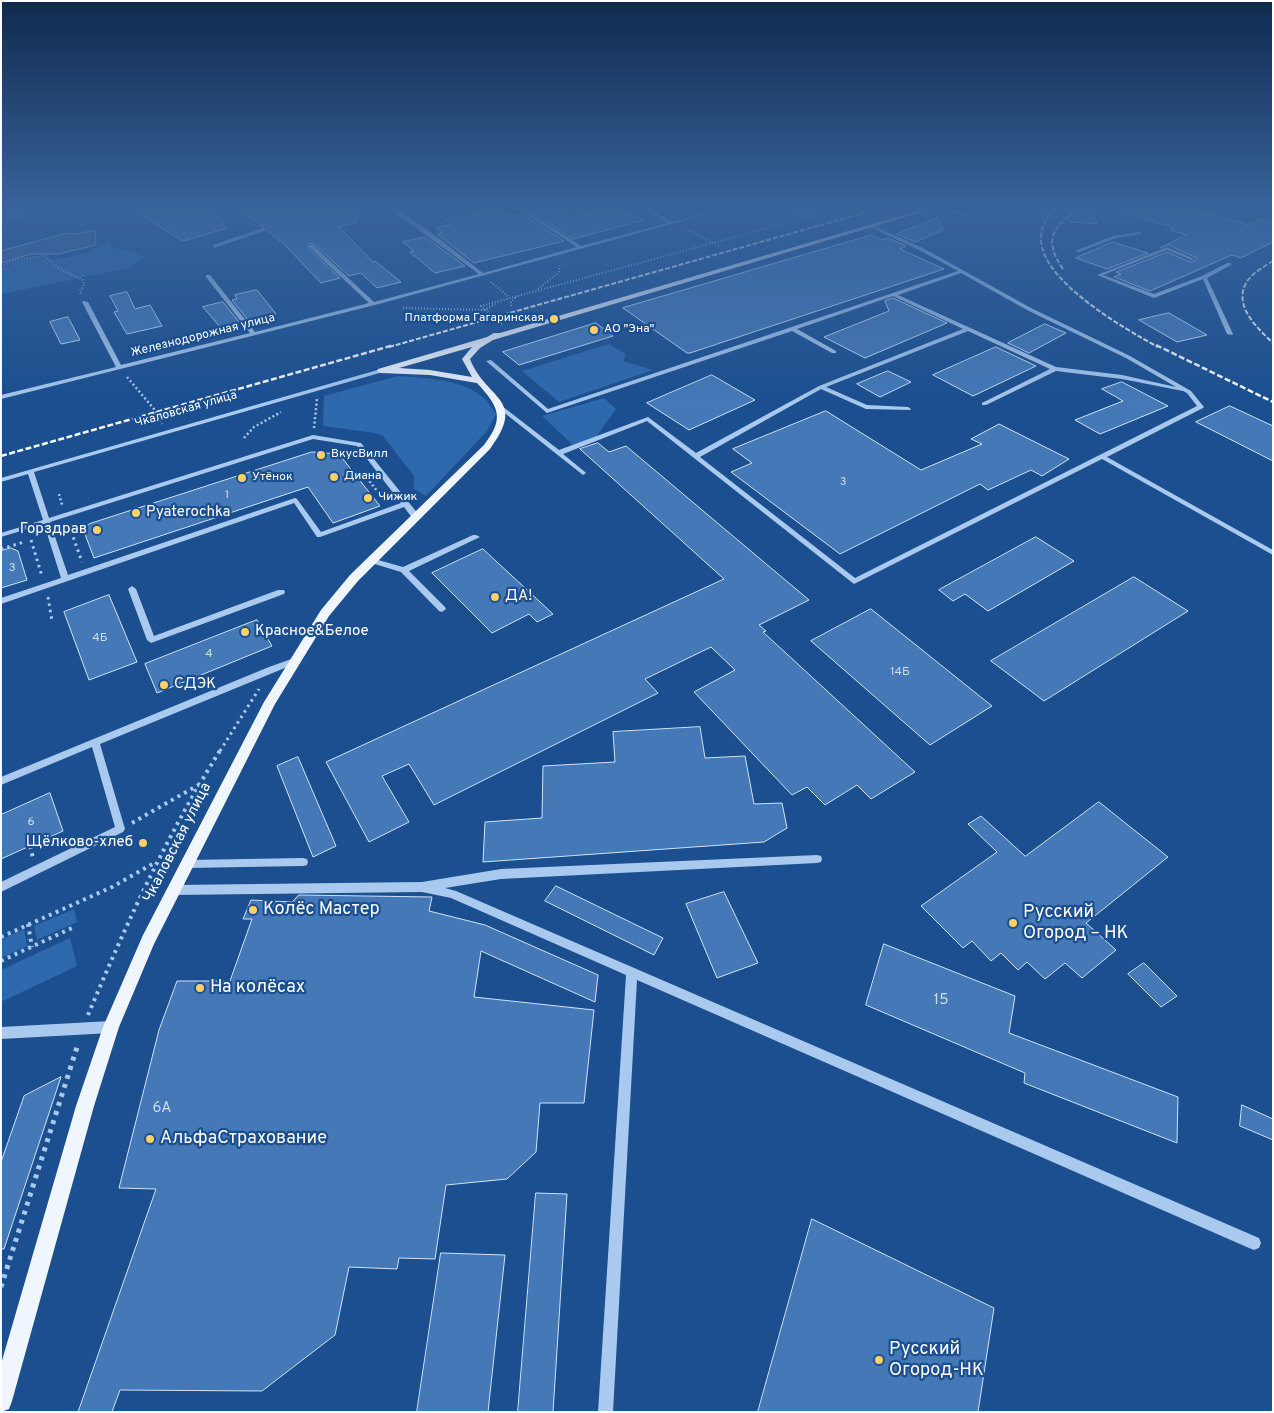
<!DOCTYPE html>
<html>
<head>
<meta charset="utf-8">
<style>
  body { margin:0 }
  #map { position:relative; width:1274px; height:1413px; overflow:hidden; background:#1b4f8f; font-family:Overpass,sans-serif }
  canvas { display:block }
  .frame { position:absolute; inset:0; border:2px solid #fff; pointer-events:none }
</style>
</head>
<body>
<div id="map">
<canvas width="1274" height="1413"></canvas>
<div class="frame"></div>
</div>
<script>
const g = document.querySelector('canvas').getContext('2d');
g.lineJoin = 'round';
function paint(path, color) { g.fillStyle = color; g.fill(path, 'evenodd'); }
function stroke(path, color, width, dash) { g.strokeStyle = color; g.lineWidth = width; g.lineCap = dash ? 'butt' : 'round'; g.setLineDash(dash || []); g.stroke(path); }
function label(font, color, halo, rows, align = 'center') {
  g.font = font + ' Overpass,sans-serif'; g.lineWidth = 4.5; g.setLineDash([]); g.textBaseline = 'middle'; g.strokeStyle = halo; g.fillStyle = color; for (const [text, x, y, turn = 0] of rows) {
    g.save(); g.translate(x, y); g.rotate((+turn || 0) * Math.PI / 180); g.textAlign = isNaN(turn) ? turn : align; if (halo) g.strokeText(text, 0, 0); g.fillText(text, 0, 0); g.restore();
  }
}
paint(new Path2D(`
  M1,208H31L36,211L1,227Z
  M109,241L115,248L132,251L144,257L128,268L1,294V268L32,257L55,260L90,252Z
  M609,344L626,354L623,361L653,370L559,402L522,371Z
  M398,376C426,378 466,379 487,401C490,405 493,410 496,414L487,431L426,496L414,489V476L383,436L375,433L323,426L324,396Z
  M604,398L616,409L596,437L573,445L542,416Z
  M74,909L77,922L37,940L34,926Z
  M24,929L27,946L1,958V940Z
  M70,938L77,966L1,1002V970Z`), '#2e69ad');
const water = new Path2D(`
  M95,231L96,245L58,254H31L1,263V251L4,250L67,233L73,234Z`);
paint(water, '#3c6290');
stroke(water, '#9cc4f0', 1);
stroke(new Path2D(`
  M215,246L271,227`), '#9cc4f0', 3);
const building = new Path2D(`
  M131,208H210L227,228L183,241Z
  M238,208H355L357,222L339,227L373,262L375,261L401,282L377,288L361,273L349,276L314,244L309,243L308,248L340,278L321,283L284,244Z
  M498,208L511,216L522,214L564,241L474,263L437,234L443,233L436,228L452,224L446,220Z
  M548,208H555L568,216H575L608,208H622L644,220L573,239L531,212Z
  M1068,208H1092L1097,224L1071,222Z
  M1120,208H1193L1248,225L1262,218L1273,222V242L1241,258L1232,255L1150,291L1114,277L1121,274L1116,272L1167,252L1190,262L1195,261L1197,258L1168,245L1160,248L1186,235L1170,230L1174,228L1120,211Z
  M938,218L943,230L915,242L897,234Z
  M872,235L882,240L888,238L906,246L900,249L944,269L690,353H687L623,308Z
  M425,237L465,266L435,273L410,252L414,251L403,242Z
  M1113,242L1148,253L1107,269L1076,258Z
  M257,290L276,314L248,320L232,300L237,299L235,295Z
  M127,292L135,309L150,305L162,326L127,334L114,312L118,311L110,296Z
  M893,298L947,323L865,358L824,337L889,311L885,301Z
  M223,302L239,322L221,328L203,307Z
  M1169,313L1207,335L1177,342L1139,320Z
  M68,317L80,340L61,344L50,322Z
  M596,323L613,336L519,365L503,352Z
  M1045,324L1066,333L1029,353L1008,343Z
  M996,347L1036,366L973,396L933,375Z
  M888,371L911,382L880,397L857,384Z
  M712,375L755,400L689,430L647,403Z
  M1122,382L1168,406L1100,434L1075,420L1123,401L1102,389Z
  M1230,406L1273,426V461L1196,422Z
  M826,411L921,470L982,444L971,439L999,424L1069,459L1042,476L1031,470L988,490L980,484L840,554L731,472L752,463L733,449Z
  M598,443L609,452L626,446L809,600L759,625L766,631L763,632L915,772L871,799L857,785L825,805L807,787L792,795L694,692L735,670L711,647L645,679L658,693L434,805L409,764L382,776L409,822L369,842L326,762L724,579L580,449Z
  M312,452L339,454L380,506L333,523L308,487L94,558L83,529L89,524Z
  M1036,537L1074,561L988,611L965,594L953,601L939,590Z
  M11,548L18,551L27,580L1,588V551Z
  M483,549L553,614L537,622L529,614L492,633L432,573Z
  M1134,577L1188,611L1044,701L991,661Z
  M109,595L137,662L89,680L64,612Z
  M871,609L992,706L930,745L811,641Z
  M257,620L272,646L157,693L145,664Z
  M700,727L705,758L745,756L754,804L782,803L787,828L764,842L483,862L485,822L542,818L543,766L615,762L613,732Z
  M298,757L336,846L313,857L277,766Z
  M50,793L63,831L1,859V815Z
  M1099,802L1168,857L1086,923L1116,950L1082,978L1065,963L1045,979L1027,962L1018,970L1001,953L991,961L972,941L963,948L921,906L997,852L968,824L981,816L1025,856Z
  M556,886L663,938L654,955L545,901Z
  M724,892L758,963L717,978L686,904Z
  M299,895L432,897L429,911L485,925L598,975L595,1002L481,951L474,997L594,1010L584,1103H540L536,1152L507,1179L446,1185L435,1259L399,1258L397,1269L349,1267L335,1335L262,1391L120,1390L112,1412H78L156,1189L119,1188L159,1030L177,981H230L252,919H243L251,900L292,902Z
  M884,944L1015,996L1009,1033L1178,1097L1177,1143L1024,1083L1025,1073L866,1005Z
  M1144,963L1177,996L1161,1007L1128,974Z
  M61,1077L4,1249H1V1162L24,1096Z
  M1242,1105L1273,1119V1140L1240,1126Z
  M536,1193L567,1194L553,1412H518Z
  M812,1219L994,1308L978,1412H758Z
  M441,1253L505,1255L488,1412H417Z`);
paint(building, '#4478b7');
stroke(building, '#cfe3fa', 1);
stroke(new Path2D(`
  M777,208L811,220
  M850,208L862,218
  M686,229L719,246
  M1,266L22,259L45,256L58,268L83,280L84,285L80,291L81,295
  M491,282L509,297
  M538,289L559,272L560,263
  M511,306V302L517,296
  M403,308L485,310L495,304
  M502,324L481,306L805,218L835,208`), '#a9c9ee', 2, [1, 2]);
stroke(new Path2D(`
  M127,377L154,409L162,424
  M314,428L317,399
  M244,438L254,427L281,412
  M364,474L384,500
  M59,494L62,505`), '#a9c9ee', 2.5, [2, 2.5]);
stroke(new Path2D(`
  M69,525L82,562
  M31,540L42,576
  M1,549L24,542
  M48,597L52,621
  M220,751L259,689`), '#a9c9ee', 3, [2.5, 4]);
stroke(new Path2D(`
  M132,823L200,784
  M30,846L33,858
  M28,924L32,947
  M1,937L112,887L156,862
  M1,961L72,928
  M88,1015C127,922 167,835 221,749`), '#a9c9ee', 4, [3, 4.5]);
stroke(new Path2D(`
  M1,1287L78,1044`), '#a9c9ee', 5, [4, 5.5]);
paint(new Path2D(`
  M389,208C402,207 469,262 483,273L577,247L517,208H522L581,246L668,223L643,208H648L673,222L724,208H730L375,305L1,399V395L116,367L82,302L83,301L88,302L121,365L250,333L206,277V275H210L255,332L369,303L309,247V245H313L374,302L479,274Z
  M944,208H949L967,215L963,216Z
  M872,225L923,248L1031,308L1130,356L1191,391L1204,407L1203,408L1107,457L1273,550V555L1102,459L854,584L647,421L563,454L585,472L586,473L583,475L497,407L502,406L559,450L648,417L696,453L819,386L963,329L893,296L797,329L836,351V353H832L792,331L547,413L486,361L491,360L548,409L958,271L919,250L870,227ZM961,273L1027,310L1126,358L1176,387L1122,375L1056,367L898,295ZM968,331L1050,369L982,403V405H986L1056,371L1122,379L1183,391L1187,393L1197,406L855,578L700,457L821,389L866,409L910,410L911,409L908,407L867,405L826,387Z
  M1139,232H1141V234L1116,238L1079,252L1075,251L1113,236Z
  M1167,247L1195,259L1191,260L1167,250L1103,275L1154,294L1202,276L1227,263H1231V265L1207,278L1233,334L1232,335L1227,334L1203,279L1154,298L1097,275Z
  M381,369L384,371L383,372L34,472L49,518L313,435L361,443L419,515V519H413L404,507L320,537H317L294,503L1,604V598L61,578L44,524L1,537V533L43,520L28,474L1,482V478ZM313,439L357,446L401,503L321,532L297,499L295,498L68,575L50,522Z
  M473,535H476L480,537L409,571L445,607L446,609L442,612L439,611L401,572L368,562L367,560L371,558L403,567Z
  M132,586L136,589L154,636L278,590H284L285,592L284,594L151,643L147,640L128,589Z
  M294,658L298,661L297,663L100,744L125,829L123,832L1,892V882L115,827L92,747L1,785V777L269,667Z
  M817,855L821,856L822,859L821,862L817,863L501,879L445,888L456,891L1259,1238L1261,1243L1259,1248L1254,1250L1249,1248L637,980L613,1412H598L626,975L451,898L422,892L174,895L170,893L169,890L170,887L174,885L422,882L501,869Z
  M303,858L307,859L308,862L307,865L303,866L188,868L184,867L183,864L184,861L188,860Z
  M111,1021L115,1023L117,1027L115,1031L111,1033L1,1039V1027Z`), '#a9c9ee');
paint(new Path2D(`
  M927,208H936L493,340L480,348L470,359C486,400 528,398 490,449L358,581L329,616L275,704L154,944L119,1027L94,1106L12,1401L9,1409L1,1412V1364L76,1106L103,1027L143,935L264,702L321,610L350,575L484,445C505,418 499,407 477,383L430,375L381,373L377,371L378,369L487,337L494,333H500ZM472,347L462,359L472,377L430,370L399,368Z`), '#f0f6ff');
stroke(new Path2D(`
  M1054,208C1047,217 1041,227 1041,239C1041,281 1125,329 1158,347
  M1273,261C1265,266 1254,272 1248,280C1231,304 1257,328 1273,343
  M1063,269C1043,240 1052,227 1079,208
  M389,347L881,208`), '#fff', 2, [5, 2]);
stroke(new Path2D(`
  M1156,345L1273,402
  M1,456L394,345`), '#fff', 2.5, [6, 2.5]);
const sky = g.createLinearGradient(0, 0, 0, 406);
sky.addColorStop(0, '#0f2b4f');
sky.addColorStop(0.51, '#39639b');
sky.addColorStop(1, '#39639b00');
g.fillStyle = sky;
g.fillRect(0, 0, 1274, 406);
for (const [x, y, r, color] of [
  [554,319,5,"#ffd166"],
  [594,330,5,"#ffd166"],
  [321,455,5,"#ffd166"],
  [334,477,5,"#ffd166"],
  [242,478,5,"#ffd166"],
  [368,498,5,"#ffd166"],
  [136,513,5,"#ffd166"],
  [97,530,5,"#ffd166"],
  [495,597,5,"#ffd166"],
  [245,632,5,"#ffd166"],
  [164,685,5,"#ffd166"],
  [143,843,5,"#ffd166"],
  [253,910,5,"#ffd166"],
  [1013,923,5,"#ffd166"],
  [200,988,5,"#ffd166"],
  [150,1139,5,"#ffd166"],
  [879,1360,5,"#ffd166"]
]) { const dot = new Path2D(); dot.arc(x, y, r, 0, 2 * Math.PI); g.fillStyle = color; g.fill(dot); stroke(dot, '#1b4f8f', 2); }
label('11px', '#d0dded', null, [
  ["3",843,483],
  ["1",227,496]
]);
label('12px', '#fff', '#1b4f8f', [
  ["Платформа Гагаринская",544,319,"right"],
  ["АО \"Эна\"",604,330],
  ["ВкусВилл",331,455],
  ["Диана",344,477],
  ["Утёнок",252,478],
  ["Чижик",378,498]
], 'left');
label('12px', '#fff', '#1b4f8f', [
  ["Железнодорожная улица",203,336,-14],
  ["Чкаловская улица",186,410,-16]
]);
label('12px', '#d0dded', null, [
  ["3",12,569],
  ["4Б",100,639],
  ["4",209,655],
  ["14Б",900,673],
  ["6",31,823]
]);
label('15px', '#fff', '#1b4f8f', [
  ["Pyaterochka",146,513],
  ["Горздрав",87,530,"right"],
  ["ДА!",505,597],
  ["Красное&Белое",255,632],
  ["СДЭК",174,685],
  ["Щёлково-хлеб",133,843,"right"]
], 'left');
label('15px', '#fff', '#1b4f8f', [
  ["Чкаловская улица",178,843,-63]
]);
label('15px', '#d0dded', null, [
  ["15",941,1001],
  ["6А",162,1109]
]);
label('18px', '#fff', '#1b4f8f', [
  ["Колёс Мастер",263,910],
  ["Русский",1023,913],
  ["Огород – НК",1023,934],
  ["На колёсах",210,988],
  ["АльфаСтрахование",160,1139],
  ["Русский",889,1350],
  ["Огород-НК",889,1371]
], 'left');
</script>
</body>
</html>
